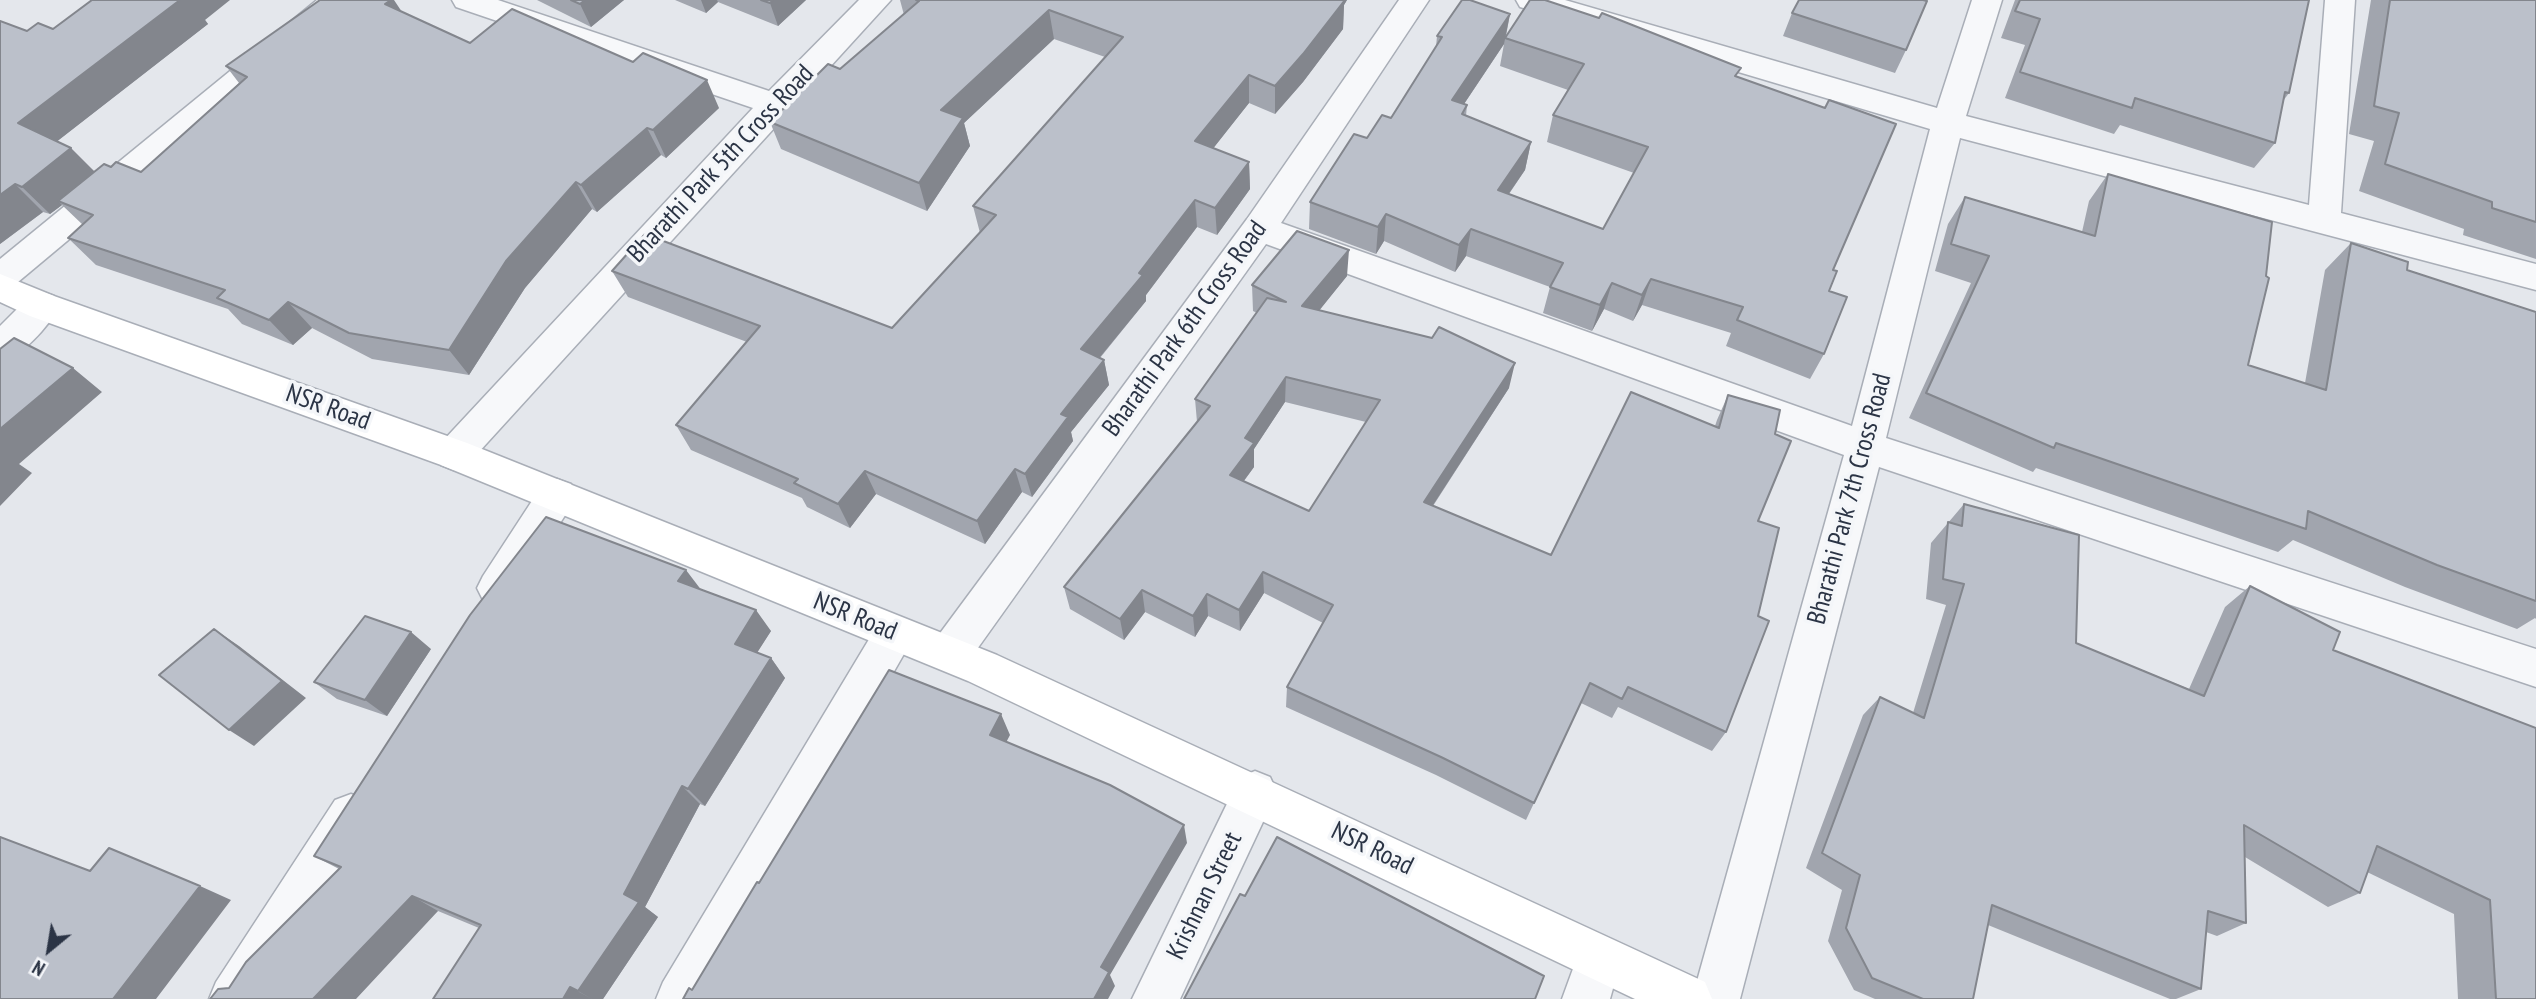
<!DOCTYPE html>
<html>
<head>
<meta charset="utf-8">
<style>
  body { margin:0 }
  #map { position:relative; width:2536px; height:999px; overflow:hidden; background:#e4e7ec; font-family:"PT Sans Narrow",sans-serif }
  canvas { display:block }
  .north { position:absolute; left:14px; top:915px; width:70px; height:70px; -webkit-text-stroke:5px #f4f6f9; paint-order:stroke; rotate:210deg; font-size:19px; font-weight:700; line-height:28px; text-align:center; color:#2b3445 }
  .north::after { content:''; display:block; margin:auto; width:24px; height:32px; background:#2b3445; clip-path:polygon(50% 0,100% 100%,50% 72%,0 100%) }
</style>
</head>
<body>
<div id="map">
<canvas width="2536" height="999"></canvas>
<div class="north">N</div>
</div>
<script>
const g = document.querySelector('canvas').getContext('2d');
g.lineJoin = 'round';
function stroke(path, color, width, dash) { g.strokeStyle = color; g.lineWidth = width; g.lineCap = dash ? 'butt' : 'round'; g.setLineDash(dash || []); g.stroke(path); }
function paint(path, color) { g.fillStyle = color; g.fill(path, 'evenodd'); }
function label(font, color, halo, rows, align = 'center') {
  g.font = font + ' "PT Sans Narrow",sans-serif'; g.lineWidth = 7; g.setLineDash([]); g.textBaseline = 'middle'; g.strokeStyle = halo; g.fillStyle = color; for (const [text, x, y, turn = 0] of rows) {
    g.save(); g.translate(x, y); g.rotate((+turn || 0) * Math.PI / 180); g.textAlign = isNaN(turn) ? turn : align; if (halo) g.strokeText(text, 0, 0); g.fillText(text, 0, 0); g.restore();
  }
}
const minor = new Path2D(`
  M452,0H498L769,91L859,0H891L467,465L454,470L441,465L435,454L441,443L753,108L456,7Z
  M1399,0H1429L1281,223L1852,426L1930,129L1520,7L1516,0H1565L1937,108L1972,0H2002L1966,116L2309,205L2325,0H2355L2341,213L2536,264V290L1960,138L1886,438L2536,649V687L1879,467L1740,999H1692L1844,455L1266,244L965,666L950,672L935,666L929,653L935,640L1247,219Z
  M42,292L54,296L60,306C48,327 22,356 0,363V326L30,296Z
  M557,479L571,484L576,495L571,506L511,600L497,606L483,600L477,588L483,576L543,484Z
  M894,616L908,621L914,634L908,647L706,999H656L663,982L880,621Z
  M1255,771L1270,777L1277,792L1180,999H1132L1240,777Z
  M351,794L367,800L373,815L367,830L260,999H209L216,982L335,800Z
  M1598,937L1614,944L1621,960L1610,999H1562L1582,944Z`);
const tertiary = new Path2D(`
  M317,0H351L347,7L12,287L0,291V259Z`);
const secondary = new Path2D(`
  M0,274L54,296L467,443L997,655L1705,982L1712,999H1635L968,681L441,465L30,316L0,302Z`);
stroke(minor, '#a9aeb7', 3);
stroke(tertiary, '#a9aeb7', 3);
stroke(secondary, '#a9aeb7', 3);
paint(minor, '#f7f8fa');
paint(tertiary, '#f7f8fa');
paint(secondary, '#fff');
paint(new Path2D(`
  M537,0H624L591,27Z
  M675,0H806L778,26L718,2L706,13Z
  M900,0H1347L1344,5L1343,29L1303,82L1275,114L1249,103L1213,148L1249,162L1250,189L1217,235L1197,227L1146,295V301L1100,358L1104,360L1109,385L1071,432L1073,441L1032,497L1022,492L985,544L876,494L850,528L807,507L802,498L691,450L676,425L747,342L628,297L612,271L892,328L980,233L973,206L1105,57L1054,39L964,123L970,146L927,211L781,149L770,122L840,69L904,15Z
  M2015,0H2309L2289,93L2283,101L2275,143L2254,168L2120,125L2114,134L2005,98L2025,45L2001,38Z
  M2371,0H2536V259L2463,235L2464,229L2359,191L2374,141L2349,134Z
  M402,12L470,43L719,108L666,158L661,155L597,212L592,209L525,288L469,375L372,359L312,328L293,345L242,324L228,309L96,265L68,238L83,225L62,205L50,214L43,212L0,244L27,31L205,20L208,24L57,141L95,172L111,167L141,172L239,83L226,66Z
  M1792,13L1906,50L1895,73L1783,36Z
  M1510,14L1506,36L1738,77L1833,270L1829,291L1824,354L1810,379L1726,346L1731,333L1642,305L1633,321L1604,309L1592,331L1543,313L1550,287L1466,256L1455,272L1384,241L1376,254L1309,229L1310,202L1367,138L1391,118L1436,47L1437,36ZM1504,44L1500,66L1568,90L1553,115L1547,142L1634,173L1603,229L1509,194L1525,170L1531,142L1466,116L1467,105L1464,104Z
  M2108,174L2248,365L2305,383L2325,270L2351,243L2407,270L2536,312V619L2535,618L2517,629L2405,587L2293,540L2278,552L2036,468L2033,472L1909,418L1971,283L1935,271L1948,224L1965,197L2082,232L2089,201Z
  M1347,276L1319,310L1509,388L1433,506L1551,555L1715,426L1717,420L1728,395L1758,521L1726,732L1712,751L1618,707L1612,718L1581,703L1526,820L1436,775L1286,707L1287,687L1323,623L1264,593L1240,631L1208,616L1195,637L1145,612L1124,640L1070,609L1064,587L1197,422L1195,399L1257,313L1253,311L1252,285ZM1285,402L1366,422L1309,511L1244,481L1254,467V449Z
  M1964,504L2076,643L2189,689L2225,607L2250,586L2333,650L2536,728V999H2458L2454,914L2367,872L2360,893L2328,907L2245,857L2246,923L2217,936L2206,932L2201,989L2176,999H2170L1988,925L1973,999H1875L1854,990L1828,941L1842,890L1806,868L1863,715L1880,697L1913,713L1946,605L1926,599L1931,543Z
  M700,589L771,631L757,652L771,658L785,678L705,806L700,804L645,907L658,917L603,999H433L479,928L438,911L229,988L339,869L314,856Z
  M431,649L387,716L337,699L314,682Z`), '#a1a5ae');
paint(new Path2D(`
  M180,0H230L205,20L208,24L46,150L18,123Z
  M391,0H394L412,27L385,4Z
  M585,0H624L591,27L580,4Z
  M701,0H717L718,2L706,13Z
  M773,0H806L778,26L770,3Z
  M1336,0H1347L1344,5L1343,29L1303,82L1275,114V86Z
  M1049,10L1054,39L964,123L970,146L927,211L919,183L941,110Z
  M1510,14L1504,44L1448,128L1452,100Z
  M1249,75V103L1197,169L1195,141Z
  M707,80L719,108L666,158L653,130Z
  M647,128L661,155L597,212L581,185Z
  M1531,142L1525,170L1492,218L1498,190Z
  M71,148L98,175L58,201L62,205L50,214L22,187Z
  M1249,162L1250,189L1217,235L1215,208Z
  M576,182L592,209L525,288L469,375L449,350L506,261Z
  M15,184L43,212L0,244V195Z
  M1195,200L1197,227L1146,295V301L1086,374L1081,349Z
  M1386,214L1384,241L1376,254L1378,227Z
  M1471,229L1466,256L1455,272L1459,245Z
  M1349,250L1347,276L1302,332V306Z
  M1651,279L1642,305L1633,321L1642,295Z
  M1612,283L1604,309L1592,331L1600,305Z
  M288,302L312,328L293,345L269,320Z
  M1104,360L1109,385L1071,432L1073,441L1032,497L1025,474L1061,414Z
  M1515,363L1509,388L1420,525L1424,502Z
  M73,368L102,392L19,464L32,473L0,506V429Z
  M1286,377L1285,402L1254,449V467L1231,498L1230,475L1245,438Z
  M1015,469L1022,492L985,544L977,521Z
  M865,471L876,494L850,528L838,504Z
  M686,570L702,591L678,581Z
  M1263,572L1264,593L1240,631L1239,610Z
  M1142,590L1145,612L1124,640L1120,619Z
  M1207,594L1208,616L1195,637L1193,616Z
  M756,610L771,631L750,664L735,644Z
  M214,629L239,646L306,698L254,746L229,730Z
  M411,632L431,649L387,716L365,700Z
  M771,658L785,678L705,806L688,789Z
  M1001,714L1010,735L999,756L990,735Z
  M682,786L700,804L645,907L658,917L603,999H592L578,991L624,894Z
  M1184,825L1187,843L1110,975L1115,986L1108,999H1094L1101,967Z
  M200,886L231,900L156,999H113Z
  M412,896L438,911L356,999H313Z
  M570,987L592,999H563Z`), '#83868d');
const building = new Path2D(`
  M92,0H180L18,123L71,148L22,187L15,184L0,195V21L27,31L38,23L53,29Z
  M320,0H391L385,4L470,43L512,9L633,62L643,53L707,80L653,130L647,128L581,185L576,182L506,261L449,350L349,333L288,302L269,320L217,298L225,290L68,238L93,215L58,201L104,164L111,167L116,162L141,172L247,77L226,66Z
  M571,0H585L580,4Z
  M761,0H773L770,3Z
  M916,0H1345L1303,54L1275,86L1249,75L1195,141L1249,162L1215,208L1195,200L1139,273L1143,275L1081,349L1104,360L1061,414L1068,417L1025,474L1015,469L977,521L865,471L838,504L794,483L798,479L676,425L760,326L612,271L645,234L892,328L996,215L973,206L1123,37L1049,10L941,110L963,118L919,183L770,122L828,64L840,69L919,1Z
  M1462,0H1470L1510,14L1452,100L1467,105L1462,114L1531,142L1498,190L1603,229L1648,147L1553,115L1584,64L1505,38L1530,0H1545L1599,18L1602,13L1741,68L1735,76L1825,108L1829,100L1896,124L1833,270L1837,271L1829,291L1847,297L1824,354L1737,320L1743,307L1651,279L1642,295L1612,283L1600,305L1550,287L1563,263L1471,229L1459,245L1386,214L1378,227L1310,202L1354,134L1367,138L1382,115L1391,118L1442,37L1437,36Z
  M1799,0H1923L1927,1L1906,50L1792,13Z
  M2020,0H2309L2289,93L2285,92L2275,143L2135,98L2132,108L2020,72L2040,19L2015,11Z
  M2390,0H2536V222L2492,208V202L2385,164L2399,113L2374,106Z
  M2108,174L2272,222L2266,276L2269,278L2248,365L2326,390L2351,243L2408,262L2407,270L2536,312V601L2437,565L2308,511L2306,529L2056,443L2054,448L1926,393L1989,256L1951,244L1965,197L2095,236Z
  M1297,231L1349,250L1302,306L1432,338L1439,327L1515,363L1424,502L1551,555L1631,392L1719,428L1728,395L1780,410L1775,434L1791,441L1758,521L1779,528L1758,616L1769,621L1726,732L1628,687L1622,699L1590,683L1534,803L1441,757L1287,687L1333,605L1263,572L1239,610L1207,594L1193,616L1142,590L1120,619L1064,587L1210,406L1195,399L1267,298L1286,302L1252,285ZM1286,377L1380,400L1309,511L1230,475L1254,443L1245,438Z
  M14,338L73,368L0,429V349Z
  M1964,504L2079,535L2076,643L2204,696L2250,586L2340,632L2333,650L2536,728V999H2496L2490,900L2377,846L2360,893L2244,825L2246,923L2208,911L2201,989L1992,905L1973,999H1923L1872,978L1846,928L1860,875L1822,853L1880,697L1924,718L1964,584L1943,579L1948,522L1962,526Z
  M546,517L686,570L678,581L756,610L735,644L771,658L688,789L682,786L624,894L639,902L578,991L570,987L563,999H433L481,925L412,896L313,999H210L218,989L229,988L246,962L341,867L314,856L470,615Z
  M365,616L411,632L365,700L314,682Z
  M214,629L282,681L229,730L159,675Z
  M889,670L1001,714L990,735L1110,785L1184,825L1101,967L1109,972L1094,999H683L689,988L692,990L757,882L759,883Z
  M0,837L90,871L109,848L200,886L113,999H0Z
  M1277,837L1544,976L1535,999H1184L1240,894L1245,896Z`);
paint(building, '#bbc0ca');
stroke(building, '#83868d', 2);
label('26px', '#2b3445', '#f4f6f9', [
  ["Bharathi Park 5th Cross Road",721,164,-47],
  ["Bharathi Park 6th Cross Road",1185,329,-54],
  ["NSR Road",328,408,20],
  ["Bharathi Park 7th Cross Road",1850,499,-75],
  ["NSR Road",855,617,22],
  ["NSR Road",1372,849,26],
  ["Krishnan Street",1205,896,-64]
]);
</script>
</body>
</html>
